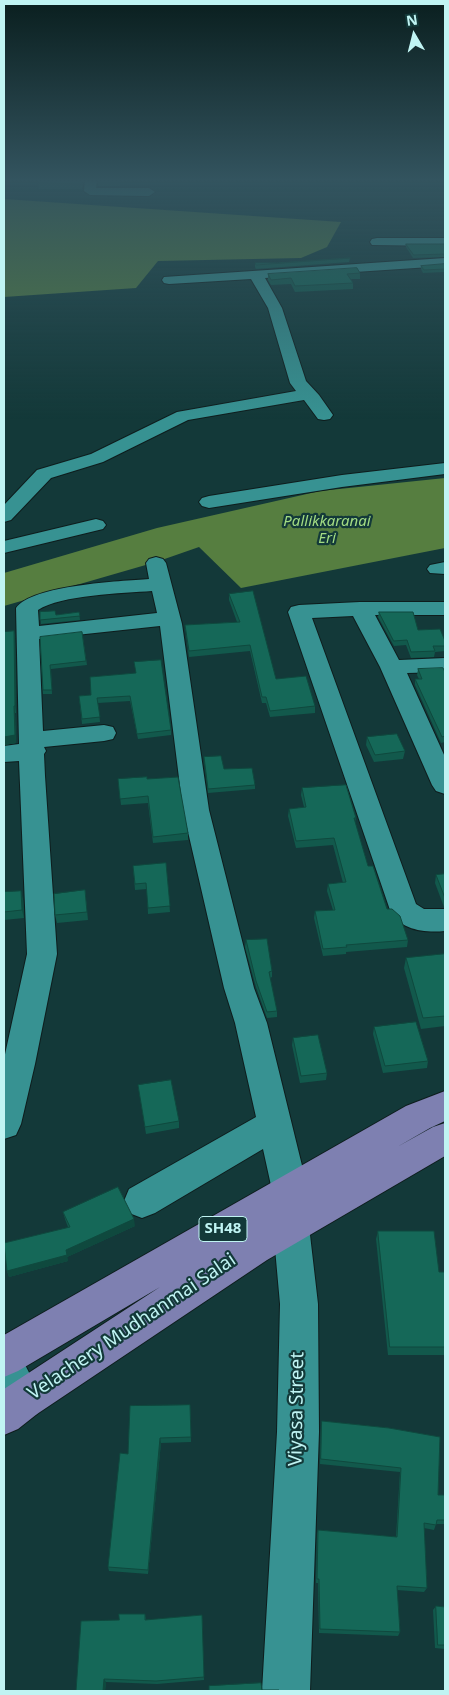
<!DOCTYPE html>
<html>
<head>
<meta charset="utf-8">
<style>
  body { margin:0 }
  #map { position:relative; width:449px; height:1695px; overflow:hidden; background:#133939; font-family:"Noto Sans",sans-serif }
  canvas { display:block }
  .frame { position:absolute; inset:0; border:5px solid #c0f4f3; pointer-events:none }
  .north { position:absolute; left:389px; top:10px; width:50px; height:50px; -webkit-text-stroke:4px #133939; paint-order:stroke; rotate:352deg; font-size:14px; font-weight:700; line-height:20px; text-align:center; color:#c0f4f3 }
  .north::after { content:''; display:block; margin:auto; width:18px; height:22px; background:#c0f4f3; clip-path:polygon(50% 0,100% 100%,50% 72%,0 100%) }
</style>
</head>
<body>
<div id="map">
<canvas width="449" height="1695"></canvas>
<div class="frame"></div>
<div class="north">N</div>
</div>
<script>
const g = document.querySelector('canvas').getContext('2d');
g.lineJoin = 'round';
function paint(path, color) { g.fillStyle = color; g.fill(path, 'evenodd'); }
function stroke(path, color, width, dash) { g.strokeStyle = color; g.lineWidth = width; g.lineCap = dash ? 'butt' : 'round'; g.setLineDash(dash || []); g.stroke(path); }
function label(font, color, halo, rows, align = 'center') {
  g.font = font + ' "Noto Sans",sans-serif'; g.lineWidth = 4.5; g.setLineDash([]); g.textBaseline = 'middle'; g.strokeStyle = halo; g.fillStyle = color; for (const [text, x, y, turn = 0] of rows) {
    g.save(); g.translate(x, y); g.rotate((+turn || 0) * Math.PI / 180); g.textAlign = isNaN(turn) ? turn : align; if (halo) g.strokeText(text, 0, 0); g.fillText(text, 0, 0); g.restore();
  }
}
paint(new Path2D(`
  M4,199L341,222L327,247L301,258L158,261L136,288L4,297Z
  M445,478V548L241,588L199,547L156,562L4,606V573L157,528L320,491Z`), '#567e40');
const minor = new Path2D(`
  M85,181H97L96,188H149L155,192L149,196L90,195L84,191Z
  M377,238H445V246L372,245L370,242L372,239Z
  M445,258V266L265,278L282,308L306,381L319,395L333,415L330,419L324,420L318,419L304,400L188,420L103,462L51,478L11,520L4,522V505L37,470L91,454L177,412L296,391L290,383L268,308L251,279L169,284L164,283L162,280L164,277Z
  M445,463V474L342,487L209,508L202,506L199,502L202,498L209,496L342,475Z
  M96,519L103,521L106,525L103,529L4,553V541Z
  M156,557L163,559L166,563L182,624L209,810L254,988L267,1023L308,1190L309,1226L318,1304L319,1432L310,1691H262L277,1432L280,1304L273,1226L272,1190L263,1149L155,1213L142,1218L129,1213L124,1201L129,1189L256,1117L235,1023L224,988L183,810L160,626L39,639L43,731L104,725L113,727L116,733L113,739L104,741L44,747L46,751L44,754L45,776L57,954L35,1064L21,1124L16,1135L4,1139V1059L27,954L19,761L4,762V746L19,744L16,608C32,585 121,581 149,579L146,563L149,559ZM152,591L157,613L39,626L38,610C61,595 123,593 152,591Z
  M445,562V574L430,573L427,569L430,565Z
  M360,602H445V615H375L399,660L445,658V672L407,673L445,757V794L436,791L432,785L380,667L353,616L312,618L416,904L424,909H445V931C424,933 400,930 390,910L288,612L291,607L299,605Z
  M4,1345L18,1351L43,1400L37,1414L23,1420L9,1414L4,1405Z`);
const major = new Path2D(`
  M445,1091V1121L430,1128L397,1147L433,1127L445,1123V1156L267,1260L37,1414L18,1429L4,1435V1389L160,1287L18,1371L4,1377V1335L406,1106Z`);
stroke(minor, '#0e1d1d', 2);
stroke(major, '#0e1d1d', 2);
paint(minor, '#379292');
paint(major, '#7e80b1');
paint(new Path2D(`
  M84,181L82,189H39L38,183Z
  M98,181H120V186H98Z
  M406,244H445V257L413,258L406,247Z
  M350,258L349,262L256,269L255,267V263H278Z
  M445,264V272L423,273L421,269V266Z
  M360,273V279H351L353,283V289L295,292L291,284L271,285L268,280V274Z
  M229,594L276,679L315,706V713L270,717L266,703H262L250,651L189,657L185,625L237,622L229,600Z
  M40,612L56,615L79,612L80,620L41,624Z
  M379,612L418,630L445,641V651L435,652L434,657L411,658L406,645L394,646L378,617Z
  M14,631L15,638L16,713H15L16,743L4,745Z
  M82,632L87,665L51,669L52,694H43L40,637Z
  M418,669L445,672V742L441,743L415,685V679H419L417,675Z
  M135,673L171,730V735L138,739L130,701L98,703L100,722L82,724L79,696L91,695Z
  M367,737L405,751L403,759L374,762L366,745Z
  M204,757L224,769L255,785V789L208,793Z
  M118,779H147L188,833V840L153,843L148,803L121,805Z
  M302,788L356,818L355,822L368,866L387,909L408,940L407,947L346,952V954L323,956L314,918L315,911L333,910L327,891L328,884L343,883L333,845L296,848L288,816L289,809L304,807L301,795Z
  M166,863L170,912L148,914L147,889L135,890L133,866Z
  M445,874V907H444L435,883L436,875Z
  M85,890L88,920L57,923L55,915Z
  M4,892L23,899L24,918L4,920Z
  M246,940L272,971V977L270,978L277,1011V1017L267,1018L256,987L245,947Z
  M445,954V1026L421,1029L404,968L406,958Z
  M374,1027L428,1061L427,1068L383,1073L373,1034Z
  M293,1038L327,1073L326,1080L300,1083L292,1045Z
  M138,1085L179,1121V1128L146,1134Z
  M63,1212L135,1226L67,1257L68,1261L9,1277L7,1271L68,1227L65,1219Z
  M378,1231L439,1272H445V1355H388L376,1239Z
  M190,1405L191,1442L161,1443L148,1574L109,1571L108,1567L128,1454Z
  M322,1421L389,1428L438,1495H445V1524H436L434,1530L424,1528L427,1588L424,1592L397,1590L400,1632L398,1636L319,1633L318,1583H316L317,1535L318,1530L396,1537L400,1472L320,1464L321,1426Z
  M436,1606L445,1607V1649L435,1648L433,1610Z
  M145,1614L146,1620L202,1615L204,1680L157,1684L106,1682L105,1691H76L119,1620Z`), '#12594c');
paint(new Path2D(`
  M82,181H84L82,189Z
  M14,631L15,638L16,713L15,706Z
  M14,706L15,713L16,743L4,745V737Z
  M21,891L23,899L24,918L22,910Z
  M134,1219L135,1226L67,1257L66,1250Z
  M67,1255L68,1261L9,1277L7,1271Z
  M160,1438L161,1443L148,1574V1570Z
  M104,1679L106,1682L105,1691H103Z`), '#0f493e');
const building = new Path2D(`
  M39,181H82V184L38,183Z
  M406,244H445V254L414,255Z
  M350,258L256,265L255,263H278Z
  M445,264V269L424,270L421,266Z
  M357,268L360,273L347,274L353,283L295,286L291,278L271,280L268,274Z
  M253,591L276,679L306,676L315,706L270,711L266,697H262L250,645L189,651L185,625L240,622L229,594Z
  M55,611L56,615L79,612L80,616L40,620V612Z
  M379,612H413L418,630L440,629L445,641V646H433L435,651L411,652L407,640L394,641Z
  M14,631L15,706H14L15,735L4,737V632Z
  M82,632L86,661L50,665L52,690H43L40,637Z
  M161,660L171,730L137,734L130,696L97,698L100,717L82,719L79,696L91,695L90,677L136,673L134,662Z
  M443,668L445,672V736L442,737L415,679H422L418,669Z
  M397,734L405,751L375,755L367,737Z
  M221,756L224,769L252,768L255,785L208,789L204,757Z
  M147,777V779L178,777L188,833L153,837L148,796L120,799L118,779Z
  M346,785L356,818H354L368,866H373L387,909H392L400,916L408,940L346,945L347,947L323,949L315,911L335,910L328,884L346,882L334,838L296,841L289,809L306,807L302,788Z
  M166,863L170,906L148,908L146,883L135,884L133,866Z
  M445,874V898L436,875Z
  M85,890L87,912L55,915L54,894Z
  M21,891L22,910L4,912V892Z
  M267,939L272,971L269,972L277,1011L267,1012L256,981L246,940Z
  M445,954V1016L423,1018L406,958Z
  M416,1022L428,1061L385,1066L374,1027Z
  M318,1035L327,1073L301,1076L293,1038Z
  M171,1080L179,1121L145,1127L138,1085Z
  M118,1187L134,1219L66,1250L67,1255L7,1271L4,1243L70,1227L63,1212Z
  M378,1231H434L439,1272H445V1347H390Z
  M190,1405L191,1437L160,1438L148,1570L108,1567L120,1453L128,1454L130,1406Z
  M322,1421L389,1428L440,1437L438,1495H445V1520H437L436,1525L424,1523L427,1588L397,1586L400,1632L320,1629L319,1579H317L318,1530L397,1537L401,1468L321,1459Z
  M436,1606L445,1607V1645H438Z
  M119,1614H145V1620L202,1615L204,1677L156,1681L104,1679L103,1691H76L81,1621L119,1620Z
  M261,1683L262,1690H279V1691H209V1686Z`);
paint(building, '#156858');
stroke(building, '#0f493e', 1);
const sky = g.createLinearGradient(0, 0, 0, 419);
sky.addColorStop(0, '#0a1f1f');
sky.addColorStop(0.43, '#33545f');
sky.addColorStop(1, '#33545f00');
g.fillStyle = sky;
g.fillRect(0, 0, 449, 419);
label('italic 15px', '#a2db83', '#133939', [
  ["Pallikkaranai",327,522],
  ["Eri",327,539]
]);
for (const [x, y, w] of [
  [223,1229,48]
]) { const box = new Path2D(); box.roundRect(x - w / 2, y - 12.5, w, 25, 4); g.fillStyle = '#133939'; g.fill(box); stroke(box, '#c0f4f3', 1); }
label('bold 15px', '#c0f4f3', null, [
  ["SH48",223,1229]
]);
label('19px', '#c0f4f3', '#133939', [
  ["Velachery Mudhanmai Salai",132,1327,-34],
  ["Viyasa Street",297,1409,-89]
]);
</script>
</body>
</html>
